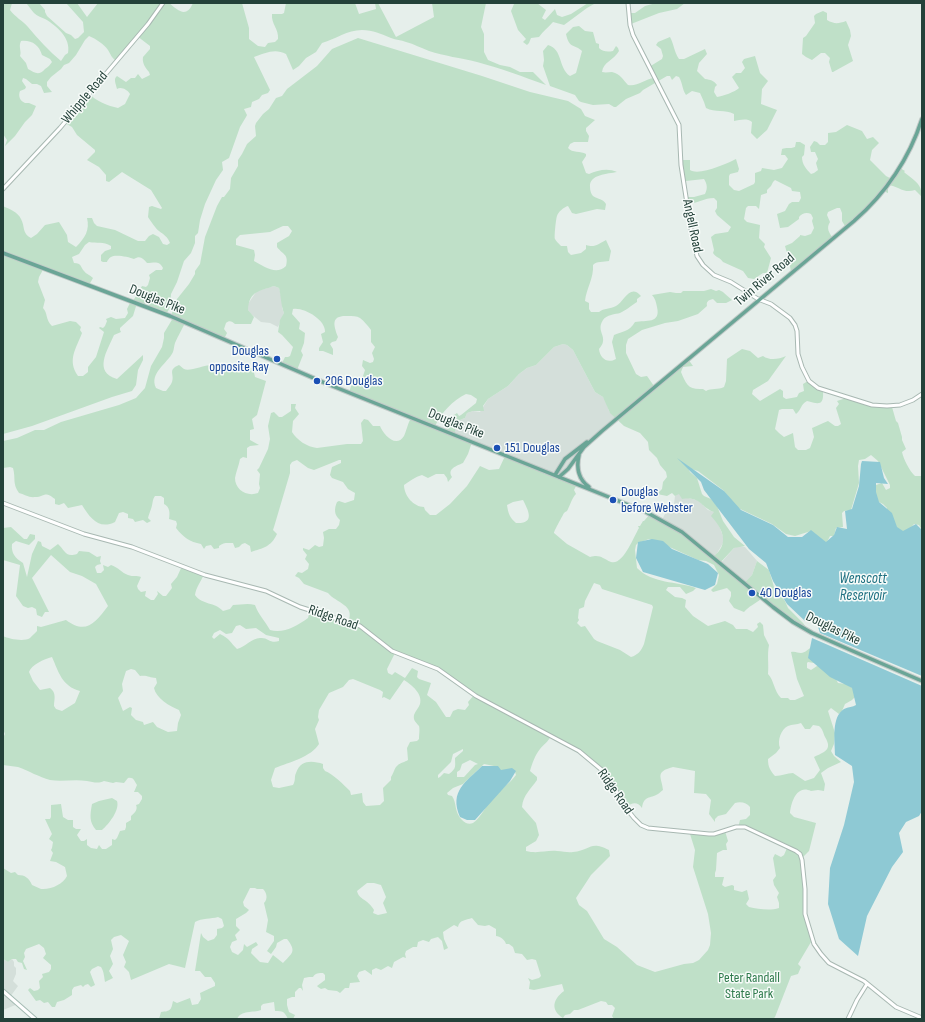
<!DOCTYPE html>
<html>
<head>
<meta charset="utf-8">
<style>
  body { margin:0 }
  #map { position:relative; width:925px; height:1022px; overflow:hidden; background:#e6efeb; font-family:"Sofia Sans Condensed",sans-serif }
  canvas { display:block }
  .frame { position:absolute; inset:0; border:4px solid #24423a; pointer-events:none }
</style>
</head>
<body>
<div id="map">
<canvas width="925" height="1022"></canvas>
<div class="frame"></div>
</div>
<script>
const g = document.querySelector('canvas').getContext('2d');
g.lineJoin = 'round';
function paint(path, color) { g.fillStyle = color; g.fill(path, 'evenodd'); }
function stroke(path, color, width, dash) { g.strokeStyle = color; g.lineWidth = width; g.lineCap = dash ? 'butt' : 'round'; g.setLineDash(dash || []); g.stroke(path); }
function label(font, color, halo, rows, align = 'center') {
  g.font = font + ' "Sofia Sans Condensed",sans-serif'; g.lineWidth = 3; g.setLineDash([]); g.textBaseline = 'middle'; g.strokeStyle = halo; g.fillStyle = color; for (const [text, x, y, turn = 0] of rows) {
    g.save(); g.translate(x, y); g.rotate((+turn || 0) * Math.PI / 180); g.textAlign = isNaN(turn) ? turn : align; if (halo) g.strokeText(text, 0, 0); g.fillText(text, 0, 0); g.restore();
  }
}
paint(new Path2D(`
  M274,286L279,288L282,299V308L284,313L278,327L270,323L261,322L251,314L248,310V304L256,292L260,290Z
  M563,344L567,345L573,350L595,392L603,397L606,401L609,411L616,418L592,439L561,476L455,435V424L457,421L465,418L467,413L473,411L480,412L488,399L508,386L519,374L527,368L536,365L554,347Z
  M679,493L688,498L698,500L708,510L714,512L724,539L723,543L716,555L713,557L662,520L668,508L674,504L675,496Z
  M738,546L745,547L758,562L757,561L752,575L744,583L720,564L734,548Z
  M3,959L8,962L12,959L14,962V966L16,968V974L13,981L18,986L10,997L18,1004L3,1010Z`), '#d4dfda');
paint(new Path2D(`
  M3,3H12L10,10C15,17 23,21 28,27C38,39 49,51 61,61L65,55L68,53C71,38 57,26 45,19C41,17 37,16 34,13C31,10 29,6 26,3H39L45,10V12L47,16L66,33L71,35L75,39L78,38L84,32L83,22L66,3H77L87,17L98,3H169C178,10 186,19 193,3H242L249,28V39L258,46L265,47L268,43L275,42L278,39C279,29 271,24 272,14H282L284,13L286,3H355L359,14L376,9L375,3H378L396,37L434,17L432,3H486L481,27L484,34V52L488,60L500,65L510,67L520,72H533L546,85C524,77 500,68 477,62C461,58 444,56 429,51C421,48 414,44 406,42C401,40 396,40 391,38C381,34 373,30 362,30C347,30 336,39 322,43L316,52L306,58L299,66L293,70L286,54C275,48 265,53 254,57L270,90L268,93L262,95L259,99L252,102L251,107L244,109L247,115L246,117L240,127L229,158L222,162L223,170L216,180L205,204L200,220L198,233L195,236V243L191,253L184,261L177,282L171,294L170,307L166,315L137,303L133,316L120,328V330L121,332L114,335C107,351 93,372 117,379L143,355V360L138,370L136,385L132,391L112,397L32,426L3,434V206C9,209 18,212 21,219C25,226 22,234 31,238L37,234L45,225L59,222L67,235L68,242L76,247C85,238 90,230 87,218H92L94,223L97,226L115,230L138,241H145L149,236L153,234L159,237L163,244L167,245L170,243C168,237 163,234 159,231C156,229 150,220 148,217L149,207L152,206L161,209L162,208L151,190L122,172L109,182L106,181V175L99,167L87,160L95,152V150L77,135L72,127L65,123L88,93C96,101 108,106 118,108L125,104L130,94C128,90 121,86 117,89C116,84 113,79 117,76L126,82L131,78H135L138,74L142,79L150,75L149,72C145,67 142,63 143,57L150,49V46L137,36L116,61C111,57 111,55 108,50C104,44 96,39 89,36L85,40L76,55L69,63L64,65L61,69L51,77L47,82V86L52,92L44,93L41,86L37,84H32L26,79L23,78L22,81L26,87L25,89L20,91C18,96 20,101 25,103H29L36,106L32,115L25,122L15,136L5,146L7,140L3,134ZM21,41C32,40 39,45 42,55L50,59L52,62C50,65 48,67 45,69C39,76 35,73 28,69L26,63L20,56C22,51 18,47 21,41ZM89,242C97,244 103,241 111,246V249L105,251L101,255V261L103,262H107C107,261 110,257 111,257C115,254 129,257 134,259C140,255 143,258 147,263C154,263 159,260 163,268L162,270H156L149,275L150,278L148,285L146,287L142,286L133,301H131L127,309L128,313L125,318L116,319L111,317L106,319L107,321L105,326L103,328L100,327L99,328L104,332L96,357L88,367V372L83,376H78C67,360 76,349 82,333L80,330L81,327L76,322L70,321L52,326C45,319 48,313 43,308L45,300L38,282L39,277L44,268L89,285L93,278C90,275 86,274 84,271C80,267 82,263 74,263L72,257L79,254L85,245Z
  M517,3H537L546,10L542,18L545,20L555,9L557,15L562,17L571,14L588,3H600L594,4L587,8L564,25L553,22C548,28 543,31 539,37L531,38L529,43L527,45L523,42L526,39L518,30L511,11L514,4Z
  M656,3H685L677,9L659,13L631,24L630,13H635L645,6Z
  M823,11L827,13V20C834,24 838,24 846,21L850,30L851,36L848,45L853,61L833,72H832L829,62L830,58L825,53H821L812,60L806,57L802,54L803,38L806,36L815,23L814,16L816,14Z
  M579,26L585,31L593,32L596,43L599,44V48C603,52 608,52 613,51L616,46L618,48L619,51C614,60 603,62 602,72C606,73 609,72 612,72C621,74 623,80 628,85C637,87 645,79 654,78L649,67L662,59L663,56L661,49L656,45L658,42L670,37C674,44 674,52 679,59H684L705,49L707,54L699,63L697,71L705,79C711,80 713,80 717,85L715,87L714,92L717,97C723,96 735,92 739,88L732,77L736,73H741L745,68L742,62L744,59L755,56L760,73L768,81L762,89L761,104L777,110L767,130L757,139L751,133L752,122C747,118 740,120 734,121V114C725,109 715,113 706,108L704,102L700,93L692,91L686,95C682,89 683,84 679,77L676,76L672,80L670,76H667L643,90L640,93L626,99L616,107H614L609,104L593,105L581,102L579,101L575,95L550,86L543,66L544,60L543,51L548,45C563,49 558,68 570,76L576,73L582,51C575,44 569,49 566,34L573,27Z
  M358,38L482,76L530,92L568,101L581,109L585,116L595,120L586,128V131L589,136L588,142H574L570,144L568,148C572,153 581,151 586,154V156L582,162L586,173L589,174C598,170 608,168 617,172C608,174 589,174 590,187C590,190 591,194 593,196C599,200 602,198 606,204L605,210L597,209L576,214L572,213L568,206C564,207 558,212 557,216C556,218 554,237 555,239C556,241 559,244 561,246H567L568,252L571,255L581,253L586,249V245C595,248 598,244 606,240L611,251L609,261C604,262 596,261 593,265C594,278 586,289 585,301L589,303V309L591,312H599C604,308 610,309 616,306C624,302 630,283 641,296L637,299V302C632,305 625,311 620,313C616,314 606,315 603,320C595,332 610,337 599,349C600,358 607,364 616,359L612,342L614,335C623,331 629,332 635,322C646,320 661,324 657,307C656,302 655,298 652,295L670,292L676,293H681L683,291H704L711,289L716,291L719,290L723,292L724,293L732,300L726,303H717L713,299C708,300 706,302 707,306L698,314L678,321L665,323L642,330L628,339L626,345V353L636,374L641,377L647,376L654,386L688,359L693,366L683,367L681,372C686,384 688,390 703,389L706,391C711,388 718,390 724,387L726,381L727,359L742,349L750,351L758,358L763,356C770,361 779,359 786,356L768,381L753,390L752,394L760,401L780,389L783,391V397L786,399L797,397L799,393L804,391L803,384L808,381L818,389L823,392C824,406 818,404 807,401C800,405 802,409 796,414L793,409H782L779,410L775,429L779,433L784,437L793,433L795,447L798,450H806L810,448L814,437L812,428C818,426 822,423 828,421L835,426H838L841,424L836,408L839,404L837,401L843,399L845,397L873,405L892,407L896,421L898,423L902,437V440L906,449L902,452C903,458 910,472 915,476H922V530L919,525L914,524L909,530L901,533L886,514L887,508L883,504L875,500L876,485L882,483L886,490L890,488V485L878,461L871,455L865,459L859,460L858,466L859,483L851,510L844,511L842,513L843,527L836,528L834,536H830L827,542H825L811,531L795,536L786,534L772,524L736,507L723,490L698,471L688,468L690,472L697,478L702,494L704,496L711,499L717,506L723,521L734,537L745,546L734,548L720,563L744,583L752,575L757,561L769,570L774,587L785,601L788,608L803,623L809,631L761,599C755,604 749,606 744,612L734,608L729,601L731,596V592L727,588L713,592L711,590L717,584L719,575L714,565L706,561L698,560L663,544L649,539L638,543L636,545L635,550L637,568C653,584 676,581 696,588L693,591L686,594L680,587H668L666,590L675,597L682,598L686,600L685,607L693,616L708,626L725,621L733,625L736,629H747L753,632L758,627L757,624L760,622L763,625L764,635L769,645C767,655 769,664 768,674C774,680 774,691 781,698H788L790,700H795L804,696L797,679L791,652C796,651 797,653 801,653C805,653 808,649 812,647L814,663L808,662L807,663V668L811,670L820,664L835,677L838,683L846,684L854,689L855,697L852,700L845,704L842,711L839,714L831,708L828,711L835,733L834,744L831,751L834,756L841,762L828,768L821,773L825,784L824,791L818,790L811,791C797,784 791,802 790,813L794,817L816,823L809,851L802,858L804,903L811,942L798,964L801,967L798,974L791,976L775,1017L773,1019H614L612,1016L615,1008L612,1005H608L606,1002L601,1001L578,1010H574L570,1014L565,1015L563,1018C550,1010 553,999 564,991L562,984L534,990L529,989L530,982L528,978L532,980L539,978L541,976L536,960L532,959L527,960L522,954L515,953L513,947L509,944H506C505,940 500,936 496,936V929L489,925L485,926L478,925L472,918C466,920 459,920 458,927L454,925L443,932L444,939L448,948L444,950L442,941L438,937L431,939L429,942L423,940L418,942L417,947H413L406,951L405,954L406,958L403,957L394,962L392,968L388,966L381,970L376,968L372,970V975L365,970L359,972L357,976L360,982L350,983L349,988H345L340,993L337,991L328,990L325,988L321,989L318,987L317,986L325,980V975L323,973C319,973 315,973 313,977H309L304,978L302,985L303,991L301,988H299L295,992V997H292L287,999V1005L289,1012L295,1015L293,1019H288C284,1011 283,1011 275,1011L274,1002L263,1004L261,1006V1010C253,1013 241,1010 237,1019H159L161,1012C171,1011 171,1010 173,1001L177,1003L190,998L192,1005L198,1004L201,999L200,993L215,986V983L211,977H205L200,971H195L201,933L203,937L208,941L214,939L217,935V929L222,928L224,926L222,919L218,917C211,919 202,918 195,922L185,968L169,964L131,980L129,972L124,967L126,962L123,955L129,941L121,935L114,937L111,940L113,949L110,956L113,964L109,971L113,978L105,982C104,976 104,972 101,967L98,966L92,969L90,972L95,985L91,987L88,984L85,985L83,987L81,985L74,987L72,990V995L64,1000L57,1002L55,1007H52L48,1002L44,1003L40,1000L36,1001L28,990L30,988L34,991L38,990L40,988L39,981L43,977L42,974L49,972L51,969V965L43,958L46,954L44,948L39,944L26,949L24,953L25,957L23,961L27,970L24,969L22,963L18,962L16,959H12L8,962L3,959V868L11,873L15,872L18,875C25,875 29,878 32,885C35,886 38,888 41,889C51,890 63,884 67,876L65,867L56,862L50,861L53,853L51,850L52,848L53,842L49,839L52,834L45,819H50L51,817V805L61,804L63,817L68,820H73V827L76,829H81L77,835L81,841H84L87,839V845L91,848L97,849L99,845L102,849H106L112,845V839L115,840L117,838L120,831L125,830L126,827V823L131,820V816C135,813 138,809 136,805L139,804L142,799V796L138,792H134L137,785C134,781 134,777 128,778L124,783L116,782L113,783L104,781C98,784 93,782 87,781C74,779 62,782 50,780C39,777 29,771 18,767C13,766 8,766 3,765V738L5,734L3,729V636C9,639 24,642 30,638C32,636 35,633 37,631V626L41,627L66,620C86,635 95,623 108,606L96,584L82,576L70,572L51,555L32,578L49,612H45L42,617L37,615L36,609L32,607L28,608L23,606L16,596L20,565L3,560V528L11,527L24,539H27L30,534L35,535V539L29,545L16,541L12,544C11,553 15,558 23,563L27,577L32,554L38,541L41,542L42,546L50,550L58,544C65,550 65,558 77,554L79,551L89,552L97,557L101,556L100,561L101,564L97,565L95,567L97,573H101L104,570L103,565L108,567L111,565C118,567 122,573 128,575C133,577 137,575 141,577L137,586L138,589L141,592L146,591L145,596L151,600H154L158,594L157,591L163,596H166L172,588L171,584L177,577L182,566L204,574C201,582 196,587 195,595C202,605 215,602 223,611L230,609L233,605C241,605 247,603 255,605C258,614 265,621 270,630C283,634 297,626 308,618L310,611L348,622C356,605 336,603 328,593L304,584L299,578L295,576L298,572L302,573L308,569L309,564L305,559L307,555L303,550V548L309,550L315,545L319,547L323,546L324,538L323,532L329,529H336L339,525L340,520C334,515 334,509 337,502L339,501L345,503L354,500L355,493L348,489L343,482L332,478L330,475L332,467L341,463V460H339L314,470L308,468L297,460L292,462L290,465V473L274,527L273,530L277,534C271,547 263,548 251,552L250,546L245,543L242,544L239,547L235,548L233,543C227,543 224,542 219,546V548L214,549L211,545L206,546L204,549L201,544C190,542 183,537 176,528L177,524L176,521L169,519C170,513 170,507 164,504V498L161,496H155C152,500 153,504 151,509C150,512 149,514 148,518L151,521L147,523L143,520L135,522L133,519L128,518V514L123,512L119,513L115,522C99,530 90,518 82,505L68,508L64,503L59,505L55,504V499C44,490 45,497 35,497C29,498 24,494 19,493C12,483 16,479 13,468L10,467L3,468V441L17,438L35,430H44L61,422L119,405L136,398L145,388L151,366L162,347L164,338V333L173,318L171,316L177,299L189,284L195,274V271L200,264L205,237L217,206L222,197H224L230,189L231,178L238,166V160L242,154L247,144L256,136L255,126L256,123L263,114L269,109L276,98L282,96L287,89L317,66L332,49ZM283,226H288L292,231L289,236L277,243V247C283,255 289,254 286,266C276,276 264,266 254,261L255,255L254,250L236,245V239L240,235L270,232ZM274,286L279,288C281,296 281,306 284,313L280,320L278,332L282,335L293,347L290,356L288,357H285L282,363L297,370L303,355L301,351L304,343L305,333L299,329L300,323L292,314L293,309C304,307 326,320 325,332L321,334L323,342L319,348V351H323L333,355V349L330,344L332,342L336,341L338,337C333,324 331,315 348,316C352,316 357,316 360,318C364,321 368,326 371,330V342L375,347L372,353L374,359L373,362L370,363L363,360L362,366L365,370L363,376L360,379L354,378L349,392L411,418C408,423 406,432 404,436C396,449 383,434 380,426H373L368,420L364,419L361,423L363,441L361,444H347L317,448C307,447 297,440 292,432L293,421L299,414L295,408L296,404H291V411L282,417H279L274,412L271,413L268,426L270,439L268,449L259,468L257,470L260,474L259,484L260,488L258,493C247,497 235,490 235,478C236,472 239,465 240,459L243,457L247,458V448L250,446L259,445L250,440V430L254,429L252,419L257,415L266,381L255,377L253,368H250L248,372C240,373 236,366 230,371C223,370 219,365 213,365C205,364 190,372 184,369C182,368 181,366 179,365C167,370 175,374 172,382C171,385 168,388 166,391H163L156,388C149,373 167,364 173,352C174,349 174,346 175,343C178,336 182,329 185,323L224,339L227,333L224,329L226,323C229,320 232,321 235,324H251L254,317L248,310C249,290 261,291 274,286ZM563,344L567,345L573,350L595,392L603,397L610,413L624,426L640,433L648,442L649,450L657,458L660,465L666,472L667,477L663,482L662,489L657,494L667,496L672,493L675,496L679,494L682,499C701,496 700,507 714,512L711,516C723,529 730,544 713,557L681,532L650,514L644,521H643L640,526H638L639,528C634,536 623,566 611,562C602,558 600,554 590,557L567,544L554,533C554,531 563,515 564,513C567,510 566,513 568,509C571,503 572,498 576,494L574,490L577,484L505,456L499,469L489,470L480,466L467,486L450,504L436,515H430L425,510L424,507C414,507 404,496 404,485C410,481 415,477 422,475L428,478L436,474H444L447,478L448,482L452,477C447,469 456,466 463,463L468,454L472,442L455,435C456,425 453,422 465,418L467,413L473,411H484L483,406L488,399L508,386L519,374L527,368L536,365L554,347ZM466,394L471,395L477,399L476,403L461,415L459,416L457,413C449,418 448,422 445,430L435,426C442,412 452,401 466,394ZM523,500C528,510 536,524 516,523C510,518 508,513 507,505L513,502ZM594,583L600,585L602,589L652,605L653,607L644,644C641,651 638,655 631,657L620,650L597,641L594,639L585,626L581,627L577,623L579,620L578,618L579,609L584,607L585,601ZM240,625L246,629L256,628L266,635L279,638V641C270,644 268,637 260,638C252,638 245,647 237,649C230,642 230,639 220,634L214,639L212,637L214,633L220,630L226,634L232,633L236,626ZM395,653L428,666L445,674L474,695L468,702L469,705L465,710L458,709L453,711L450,717H446L436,702L427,695L431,683L419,679L417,677L418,671L412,668L405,678L395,672L392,675L388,673L387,669ZM52,657C59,673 62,686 80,691L75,703L62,711L56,709L54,706C54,700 57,693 50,688L40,690L33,681L29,672C31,665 44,659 52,657ZM131,669L135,670L140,676C148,675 149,678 156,678L157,683L154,688C156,698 169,706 179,710L181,715L178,723L177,731L168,732L157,727L153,722L144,725L143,722L136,720L131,715L132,708L130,707L123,711L118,698L123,691L122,684L126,671ZM353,679L380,690L383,692L382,698L384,697L390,700L404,680C412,685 423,694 420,704C419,708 415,711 414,715C413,721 416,722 419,726C420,729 419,735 419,739L417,741L410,742L407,748L408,760C405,762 400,763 398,765C394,768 394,773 391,777V780L383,788L384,801L380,805L366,806L363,802L362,793L351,795L350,791C344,785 332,773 325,771L323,768V764C313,761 301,759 296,773C294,777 296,780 293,785L279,788L273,787L271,780L275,768C290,762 311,757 319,744L315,729L319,720L318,717L319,710L329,693L343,687L349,680ZM801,723L805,729H810L813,725L819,726C823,729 823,733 825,737C833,750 824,752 814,757L820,770L814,778L805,781L793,773C787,773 782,776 775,776C770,770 768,767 768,759L776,753L780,748C777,741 781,729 788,726C792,724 797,725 801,723ZM551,736C572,749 594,760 610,781C616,789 621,799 626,807C632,803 637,801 642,808C644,795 650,799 658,794C660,793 661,791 663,790C662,777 654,772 673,767L695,771L694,793L706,794L711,800L709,814L715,822V819L718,816L726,814L735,803C741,801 747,803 750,807V815L746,819L740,820L738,828H744L787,848L784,855L781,857L775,854L773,858L776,876L773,880L774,885L779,893L777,897L779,903V908C770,911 758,909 749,907L746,904L749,899L747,890L742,892L734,890V886L732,885L725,887L722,885L724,877H715V873L716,870L717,853L723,850H727L726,844L728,841L725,831L714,835L690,834L695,850L693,867L708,914L711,933L710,945L708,950L699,960L693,963L684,964L655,972L637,965L617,947L604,939L587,911L579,905L576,898L591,875L610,856L609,850C590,840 591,850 573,852C568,853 563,851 557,851C546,850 538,854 526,851V847L536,841L539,835L536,823L522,807C523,795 531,789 537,780V777L530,771C532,764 535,755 540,749C544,744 548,742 551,736ZM463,749V751L455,758C455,766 457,768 449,774L444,773L440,777L438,778V775L451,762L453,754ZM470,760L478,764L475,765L464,777H457V772L460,770L462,764ZM484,764L494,766L499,771L515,772L516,775C513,779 509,783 505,786C501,790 497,792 493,796C488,803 480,819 473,823C469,825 465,823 462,820C454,812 457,803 452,796L448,795L447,793L453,788L463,784ZM367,883H374L381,885L386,897L383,903L387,913L378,915L373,913L374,910C368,899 359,900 357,891ZM250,888H255L257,889H263C267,893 268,899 264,903L268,920L266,932L274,936V941L267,951L271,954L276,947L277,943L284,939H287C297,952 292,953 283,963L273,955L268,963L260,962L251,953L252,949L258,945L256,942L247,947L244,944L243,950L238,955L232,952L230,947L232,942L237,940L235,935L240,930L236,926V919L246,913L249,910L244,906L243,902Z
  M847,125L862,131L867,139L873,137L879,143L872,150L870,160L886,176L892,179L900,168L905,171L904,172C913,180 922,183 922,197L915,190C904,194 898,186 888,185V193L883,191L874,202L845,226L842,221V213L840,208H837L828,212L827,215L830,222C826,228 829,233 833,238L791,272L789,260L785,246L792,243L800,236V235L805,236L811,234L814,228L812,221L813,218L811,214C807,212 802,213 799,217V219L788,227L780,228L777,214L785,211L789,204L792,202H799L801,198L800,192L792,191L791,188L775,180L773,182L771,186L767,190V193L761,195L759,209L756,206H748L746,208L744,219L747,222L760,225L759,238L765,244L764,247L771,258L767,273H763L754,279L748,278L743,271L723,262C720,257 716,258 713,253L714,250L711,237L715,234L728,232L731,227L717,215L715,211L717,208V201L714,198C704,198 698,203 688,204L686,197H694L705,194C708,188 707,184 704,179L686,181L683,180L680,160H690V170C699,176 726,164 736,159L739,169L738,172L730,174L729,176V185L734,190L739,191L754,184L755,182V173L761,171L762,168L774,170L782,168L788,159L785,155H781L782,149C786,147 790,149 795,147L796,142H800L805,145L804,155L802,157C802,164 806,169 811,174L814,173L818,170L816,163L818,159L815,152H811L810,147L814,141L817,142L820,145H825L828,142V133L836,132Z
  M112,798L117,801C120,810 109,824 102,830H96C89,822 90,815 92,804L99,801Z`), '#bfe0c8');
paint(new Path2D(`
  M677,458L724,491L741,510L773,525L788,537H802L811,530L826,542L834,535L837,527L847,529L845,511L852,509L859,486L861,464L862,461L880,462L884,478L888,484L876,483V492L879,502L892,513L897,527L903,531L916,524L922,530V676L820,633L817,624L811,619L805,621L787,604L773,581L766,563L749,549L704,490L701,482Z
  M652,539L663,541L672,549L708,564L718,573L715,585L705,590L643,572L636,558L638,542Z
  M812,638L922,686V811L919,816L906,822L899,833L903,852L892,867L867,916L858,956L839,939L828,904L830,868L844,825L854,782L852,766L835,755C835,741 831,717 844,709C848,707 853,707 856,705L852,688L830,677L808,658Z
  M482,766H498L501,770L512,768L516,771L510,781L475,820H467L460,817C449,791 466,782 482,766Z`), '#8ec9d4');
const tertiary = new Path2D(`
  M628,3L630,25L633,35L679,125L681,165L691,229L697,256L703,265L714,275L731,282L758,299L771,304L790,318L795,325L797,331L798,354L802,367L809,381L818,388L872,405L887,406L900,405L913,400L922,394
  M3,189L60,128L148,24L163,3
  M3,503L84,534L132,547L205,575L266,591L300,607L360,626L392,651L438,669L476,696L579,751L603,771L611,782L626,808L634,818L641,825L648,828L709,834H714L736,827H745L796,851L800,854L802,860L805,889V914L814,944L821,954L829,963L864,981L896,1007L922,1018
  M848,1019L857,1000L867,984`);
const secondary = new Path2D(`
  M3,991L35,1019`);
const primary = new Path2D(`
  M3,253L170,316L325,383L646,512L682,532L773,607L793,622L812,633L855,652L922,681
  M579,455C576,468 578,479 589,487
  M555,475L565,459L587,442
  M559,477L568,469L584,447L602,431L854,221C886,193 909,159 922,119`);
stroke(tertiary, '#a8b8b2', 5);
stroke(secondary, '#a4bbb3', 5);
stroke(primary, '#c2cac8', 5.5);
stroke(tertiary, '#fff', 3);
stroke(secondary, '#fff', 3);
stroke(primary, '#6aa596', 3.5);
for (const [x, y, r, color] of [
  [277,359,4,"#1a4fb4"],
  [317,381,4,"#1a4fb4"],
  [497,448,4,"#1a4fb4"],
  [613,500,4,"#1a4fb4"],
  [752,593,4,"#1a4fb4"]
]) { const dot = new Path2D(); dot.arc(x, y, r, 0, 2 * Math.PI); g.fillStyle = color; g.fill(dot); stroke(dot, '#f7fbf9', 1.5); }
label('14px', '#24423a', '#f7fbf9', [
  ["Whipple Road",85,98,-50],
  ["Angell Road",692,226,78],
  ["Twin River Road",765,280,-40],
  ["Douglas Pike",157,300,22],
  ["Douglas Pike",456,424,22],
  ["Ridge Road",333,618,19],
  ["Douglas Pike",833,629,26],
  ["Ridge Road",615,792,55]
]);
label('14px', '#164399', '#f7fbf9', [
  ["Douglas",269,351,"right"],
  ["opposite Ray",269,367,"right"],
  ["206 Douglas",325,381],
  ["151 Douglas",505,448],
  ["Douglas",621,492],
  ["before Webster",621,508],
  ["40 Douglas",760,593]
], 'left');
label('14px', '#2d7a4b', '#f7fbf9', [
  ["Peter Randall",749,978],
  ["State Park",749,994]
]);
label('italic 15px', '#1c6f80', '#f7fbf9', [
  ["Wenscott",863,579],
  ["Reservoir",863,596]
]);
</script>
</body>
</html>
